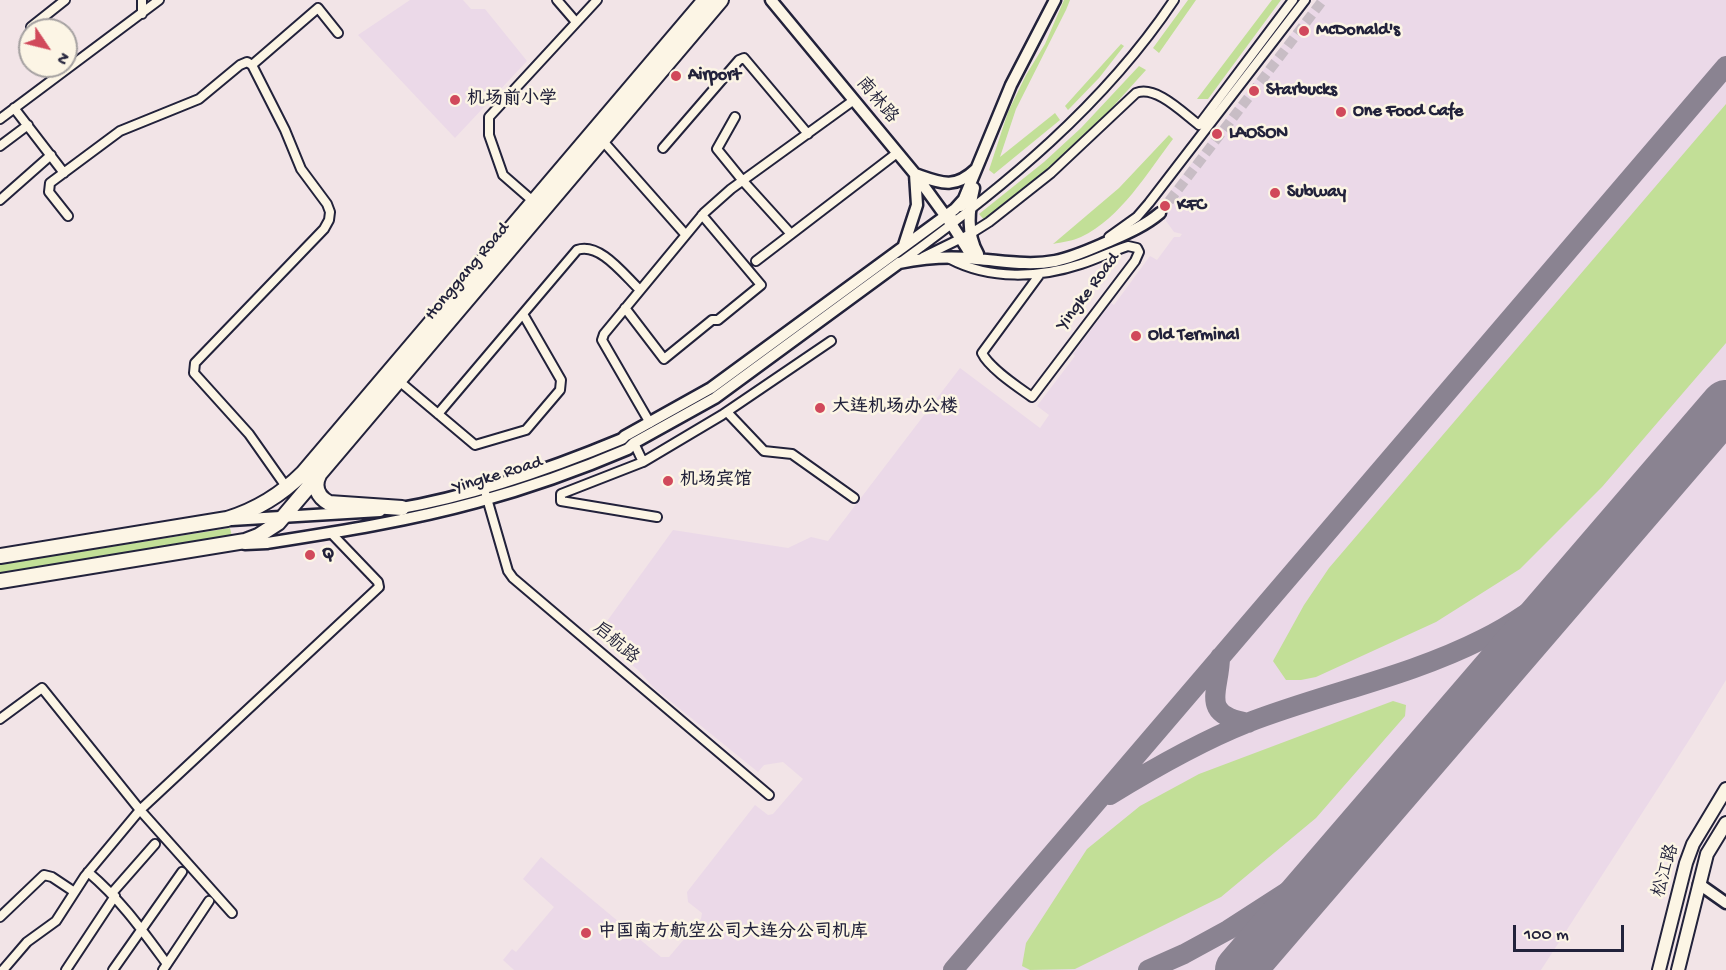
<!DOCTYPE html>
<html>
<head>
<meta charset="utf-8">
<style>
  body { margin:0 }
  #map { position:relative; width:1726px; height:970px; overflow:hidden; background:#f2e4e7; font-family:"Gochi Hand",sans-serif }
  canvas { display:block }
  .north { position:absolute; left:18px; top:18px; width:60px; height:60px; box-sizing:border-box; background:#fcf5e5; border:2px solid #a5a1a1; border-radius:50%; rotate:125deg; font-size:16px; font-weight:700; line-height:24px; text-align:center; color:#22223b }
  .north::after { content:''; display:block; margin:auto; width:21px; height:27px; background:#d1495b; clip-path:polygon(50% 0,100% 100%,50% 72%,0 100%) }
  .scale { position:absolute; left:1513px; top:925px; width:111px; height:27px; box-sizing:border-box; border:3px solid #22223b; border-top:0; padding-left:8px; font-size:18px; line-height:21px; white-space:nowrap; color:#22223b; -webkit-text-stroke:4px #fcf5e5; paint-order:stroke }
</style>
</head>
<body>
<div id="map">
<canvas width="1726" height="970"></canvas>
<div class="north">N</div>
<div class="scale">100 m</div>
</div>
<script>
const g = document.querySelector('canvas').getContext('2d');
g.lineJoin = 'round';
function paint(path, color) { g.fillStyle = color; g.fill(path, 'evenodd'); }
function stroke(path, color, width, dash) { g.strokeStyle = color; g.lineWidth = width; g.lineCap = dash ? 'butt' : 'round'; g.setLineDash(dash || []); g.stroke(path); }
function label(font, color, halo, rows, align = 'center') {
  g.font = font + ' "Gochi Hand","LXGW WenKai TC",sans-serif'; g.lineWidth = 5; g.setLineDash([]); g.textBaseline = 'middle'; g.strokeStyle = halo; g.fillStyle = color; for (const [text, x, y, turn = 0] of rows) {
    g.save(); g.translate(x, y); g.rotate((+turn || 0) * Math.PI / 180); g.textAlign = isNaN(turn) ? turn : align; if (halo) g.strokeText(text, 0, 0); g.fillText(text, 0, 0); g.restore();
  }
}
paint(new Path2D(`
  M410,0H463L471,9H485L527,61L455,138L358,35Z
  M1317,0H1726V680L1693,734L1541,970H514L503,960L512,949L516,952L554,907L523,879L541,857L661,957H669L701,919L702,913L688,902L687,892L755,805L768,815L773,814L803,779L783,762L764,765L758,772L654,688L638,670L597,635L673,530L788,548L811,537L828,541L960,368L1040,428L1049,415L1037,406L1075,356L1073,354L1111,303L1114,305L1150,256L1157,260L1174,237H1180L1182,234L1174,232L1166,221L1167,218L1156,210Z`), '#ebd9e8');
paint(new Path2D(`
  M1064,0H1070L1066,10L1016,109L1000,157L1055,113L1060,120L994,174L989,170L1008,112L1026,75L1045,44Z
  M1188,0H1196L1159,53L1153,48Z
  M1272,0H1281L1208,99H1197Z
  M1121,44L1124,46L1099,78L1068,110L1065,106Z
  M1139,66L1146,70L1099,122L1042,175L985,221L979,214L1044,162L1081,128Z
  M1726,104V343L1602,487L1520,569L1436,622L1316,677L1301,680H1286L1273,661L1304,605L1329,568Z
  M1169,135L1173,139C1147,173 1121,218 1081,237C1073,241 1062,242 1053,244L1119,188Z
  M230,528L232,536L0,573V564Z
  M1393,701L1406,705L1405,716L1316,818L1221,897L1075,969L1030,970L1022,966L1026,943L1087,849L1140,806L1199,774Z`), '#c2df97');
stroke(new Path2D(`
  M1220,657C1220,691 1198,714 1248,723
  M1110,795C1154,768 1199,742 1247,723C1324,693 1408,677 1483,639C1518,622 1550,597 1581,574
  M953,970L1726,66
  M1148,970L1184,954L1228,930L1304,881L1344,845L1384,804`), '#8a8391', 20);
stroke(new Path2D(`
  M1240,970L1726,405`), '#8a8391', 50);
stroke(new Path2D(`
  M1160,213L1323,0`), '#c8bdc5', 10, [10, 5]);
const street = new Path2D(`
  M557,0L576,22
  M142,14V0
  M31,27L65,0
  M252,65L318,8L338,33
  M14,108L64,173
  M735,117L717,149L743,181L791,234
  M0,119L159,0
  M602,140L685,234
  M0,146L28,125
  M663,148L739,60L744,58L808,134
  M0,200L51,155
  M534,202L503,175L489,135V117L597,0
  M68,216L49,192L50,183L120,131L199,99L240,65L247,62L252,65L285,130L301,169L327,204L330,212L329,220L324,229L195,363L194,373L249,434L287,488
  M1109,237L1137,217L1149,203L1305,0
  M923,257L970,234L989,222L1051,173L1136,93C1156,85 1183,113 1199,125L1293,0
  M950,259C990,280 1039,278 1081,264C1097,259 1112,251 1128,246L1137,248L1139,252L1135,261L1032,397C1018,387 989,368 982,353L1040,274
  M756,261L897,153
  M902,261C1004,187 1104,105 1174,0
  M625,308L664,359L712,320H718L761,285L702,215
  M399,381L475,445L526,430L560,390L561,380L523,314
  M727,412L764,451L792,454L854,498
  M438,414L577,250C600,242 624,275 640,290
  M650,423L602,340L604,334L704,213L731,189L854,100
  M634,443L643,462
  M486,495L508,571L513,578L769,795
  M657,517L561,501V494L643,462L722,415L831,341
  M0,719L42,688L140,810L232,913
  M88,872C121,900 142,930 167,964
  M112,893L155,844
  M0,917L44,875L52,877L73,891
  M3,970L27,942L56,921L85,876L140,810L379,587L378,582L331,533
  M66,970L115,896
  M113,970L182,872
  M163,970L209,901`);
const secondary = new Path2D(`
  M771,0L915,174L952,225
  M974,188C969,210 966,233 978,254
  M961,206L1011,85L1055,0
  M954,220L952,225L973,258
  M904,245L917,205L915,174C941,183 954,190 976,169
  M396,509C473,496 550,469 622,439L625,436L711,388L955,209L964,199
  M231,520L380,511
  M245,544L267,543C337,532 408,521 477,502C528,488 579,470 628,449L634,443L715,398L899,263C924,258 951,256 977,259C1003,261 1029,266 1055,261C1075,257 1093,248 1112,240C1128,233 1146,225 1160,213
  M1699,884L1726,903`);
const primary = new Path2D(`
  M1659,970L1686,863L1693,844L1726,789
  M1678,970L1707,854L1726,823`);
const highway = new Path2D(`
  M319,475C313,487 318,497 329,503L402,508
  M0,556L227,519C256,510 282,494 303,473L705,0
  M0,581L245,541L258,536L278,523L721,0`);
stroke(street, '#22223b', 12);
stroke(secondary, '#22223b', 15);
stroke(primary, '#22223b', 16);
stroke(highway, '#22223b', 18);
stroke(street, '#fcf5e5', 8);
stroke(secondary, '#fcf5e5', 10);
stroke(primary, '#fcf5e5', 12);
stroke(highway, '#fcf5e5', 14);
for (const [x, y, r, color] of [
  [1304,31,6,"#d1495b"],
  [676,76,6,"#d1495b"],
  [1254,91,6,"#d1495b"],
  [455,100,6,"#d1495b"],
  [1341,112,6,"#d1495b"],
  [1217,134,6,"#d1495b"],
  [1275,193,6,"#d1495b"],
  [1165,206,6,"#d1495b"],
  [1136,336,6,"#d1495b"],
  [820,408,6,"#d1495b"],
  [668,481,6,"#d1495b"],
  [310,555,6,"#d1495b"],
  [586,933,6,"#d1495b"]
]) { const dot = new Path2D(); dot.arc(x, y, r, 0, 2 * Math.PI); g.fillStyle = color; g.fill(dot); stroke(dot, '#fcf5e5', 2); }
label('bold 18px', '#22223b', '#fcf5e5', [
  ["McDonald's",1316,31],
  ["Airport",688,76],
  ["Starbucks",1266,91],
  ["机场前小学",467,100],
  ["One Food Cafe",1353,112],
  ["LAOSON",1229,134],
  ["Subway",1287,193],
  ["KFC",1177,206],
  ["Old Terminal",1148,336],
  ["大连机场办公楼",832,408],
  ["机场宾馆",680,481],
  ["Q",322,555],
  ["中国南方航空公司大连分公司机库",598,933]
], 'left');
label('18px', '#22223b', '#fcf5e5', [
  ["南林路",876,101,50],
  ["Honggang Road",468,272,-50],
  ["Yingke Road",1089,292,-53],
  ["Yingke Road",498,476,-17],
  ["启航路",615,644,40],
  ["松江路",1667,871,-74]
]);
</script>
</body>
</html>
